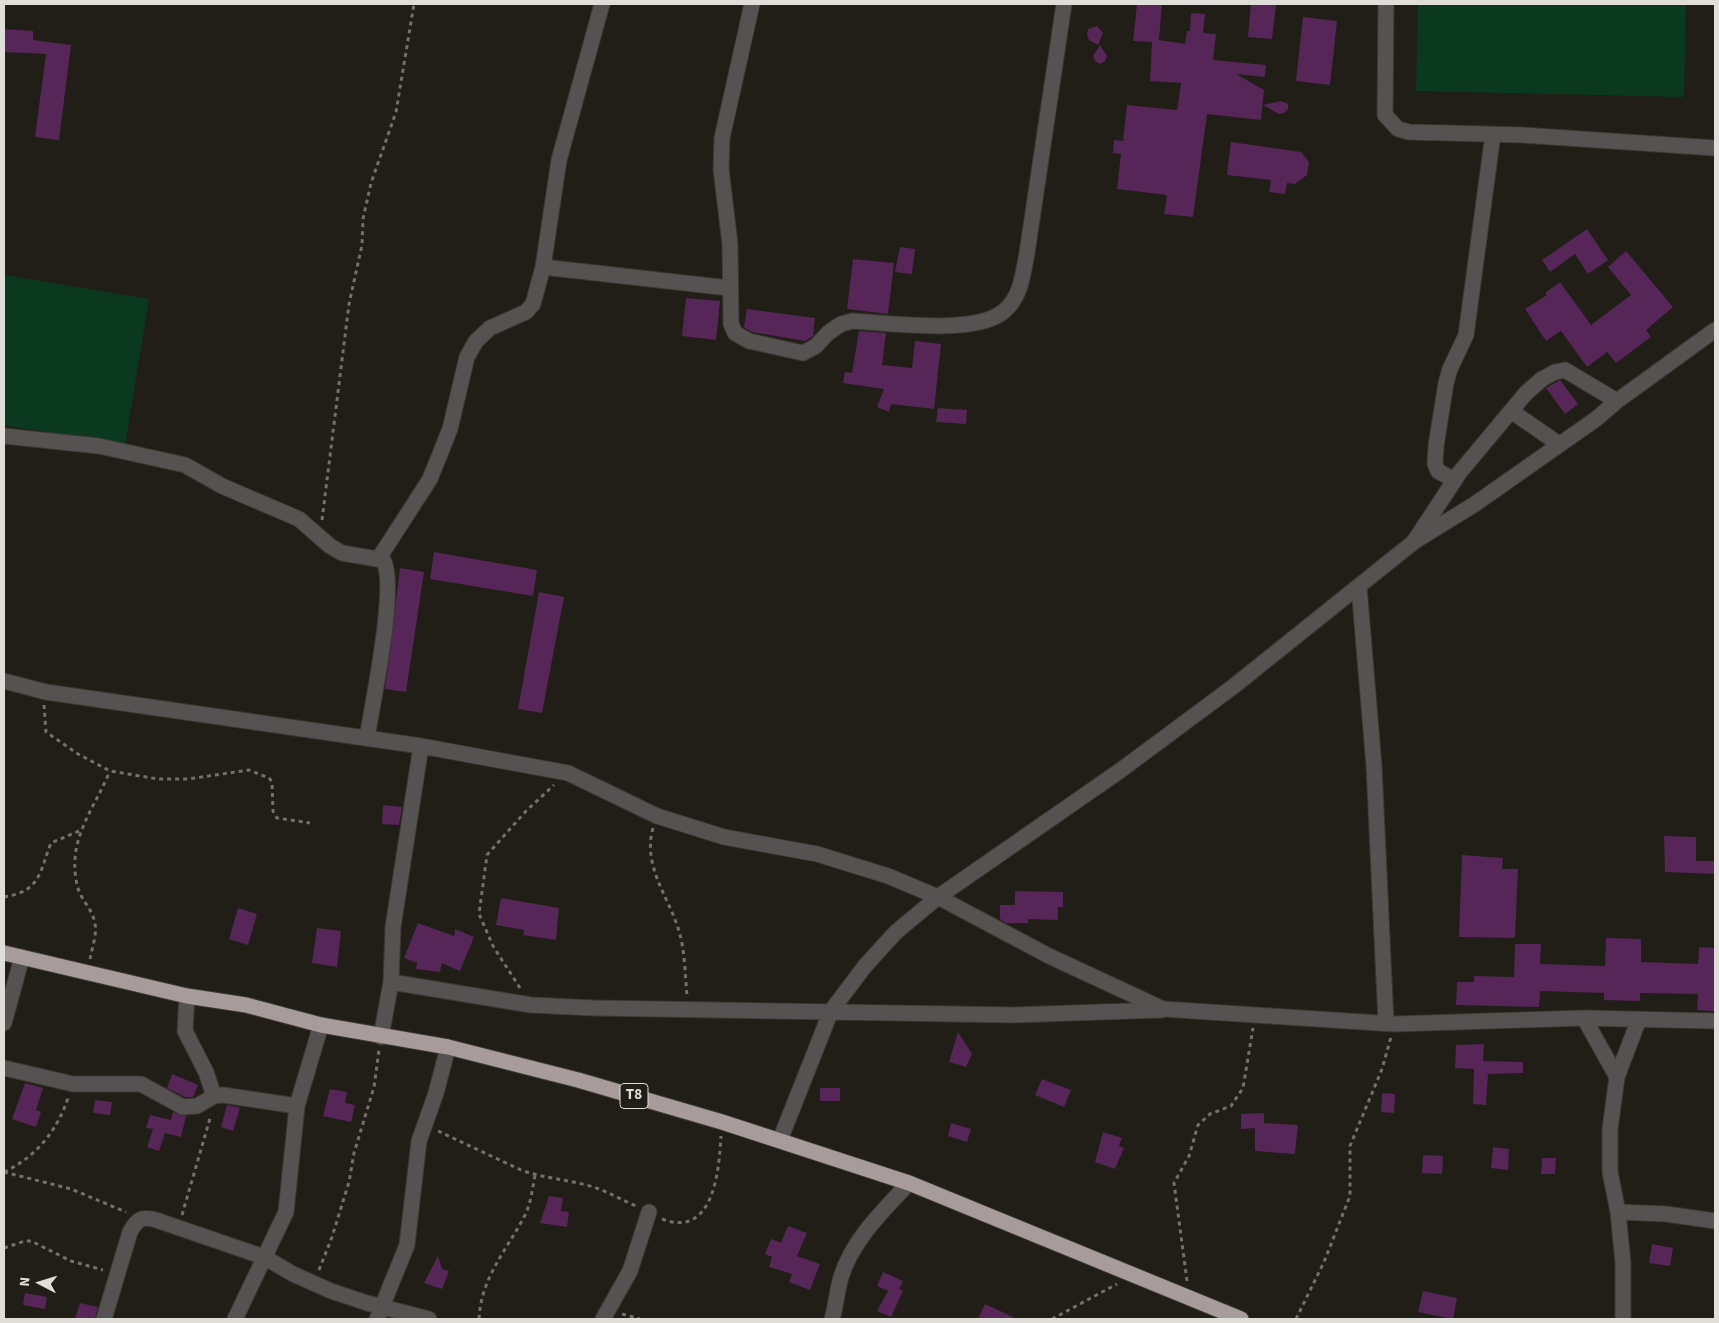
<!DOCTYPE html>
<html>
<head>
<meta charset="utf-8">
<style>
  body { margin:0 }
  #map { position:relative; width:1719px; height:1323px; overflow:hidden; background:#201e16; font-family:"Source Sans 3",sans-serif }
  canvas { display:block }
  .frame { position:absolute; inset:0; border:5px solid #e0ded9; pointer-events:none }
  .north { position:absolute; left:15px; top:1258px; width:50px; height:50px; -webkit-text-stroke:4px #201e16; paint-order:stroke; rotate:275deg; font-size:14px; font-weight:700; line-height:20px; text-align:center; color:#e0ded9 }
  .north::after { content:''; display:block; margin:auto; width:18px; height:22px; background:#e0ded9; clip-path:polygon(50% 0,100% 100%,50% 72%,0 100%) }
</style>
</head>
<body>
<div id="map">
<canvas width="1719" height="1323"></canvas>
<div class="frame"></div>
<div class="north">N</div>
</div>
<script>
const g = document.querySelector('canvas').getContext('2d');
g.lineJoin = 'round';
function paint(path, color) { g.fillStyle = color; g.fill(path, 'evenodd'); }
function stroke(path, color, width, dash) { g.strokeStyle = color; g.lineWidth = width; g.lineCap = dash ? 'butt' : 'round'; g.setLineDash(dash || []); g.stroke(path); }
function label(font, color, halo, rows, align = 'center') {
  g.font = font + ' "Source Sans 3",sans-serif'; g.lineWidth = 4; g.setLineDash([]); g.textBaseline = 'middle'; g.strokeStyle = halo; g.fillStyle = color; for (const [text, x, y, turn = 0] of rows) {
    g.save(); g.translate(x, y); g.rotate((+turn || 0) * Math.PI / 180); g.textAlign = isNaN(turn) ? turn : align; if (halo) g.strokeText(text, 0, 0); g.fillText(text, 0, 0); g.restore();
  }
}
paint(new Path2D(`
  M1418,4H1686L1684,97L1416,91Z
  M4,275L149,299L125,445L4,425Z`), '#0b391f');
paint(new Path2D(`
  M1137,4H1162L1159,40L1185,44L1187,31H1190L1191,13L1205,14L1203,33L1216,34L1213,60L1266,65L1265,77L1236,74L1264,90L1261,120L1207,114L1193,217L1164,214L1167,195L1117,189L1121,154L1113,153L1114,140L1123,141L1127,105L1177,110L1181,83L1150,81L1152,42L1133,41Z
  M1251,4H1276L1272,39L1248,37Z
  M1303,17L1337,21L1330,85L1296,81Z
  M1097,26L1103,33L1098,45L1089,40L1087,35L1088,29Z
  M4,29L33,31V40L71,45L59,140L35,137L46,54L4,52Z
  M1100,45L1107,56L1105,61L1100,64L1096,62L1093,56Z
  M1281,101L1288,104V109L1284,113L1279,114L1263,105Z
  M1231,142L1301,152L1309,162L1307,175L1295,184L1287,183L1285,194L1269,192L1271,180L1227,175Z
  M1587,229L1608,260L1588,274L1575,254L1550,272L1542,260Z
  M900,247L915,249L912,274L895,272Z
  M1626,251L1673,307L1646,330L1651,337L1616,363L1607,352L1587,367L1561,331L1546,341L1525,309L1547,295L1545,293L1560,282L1591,325L1631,295L1608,267Z
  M853,259L894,263L888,314L847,309Z
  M686,298L720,301L716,340L682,336Z
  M747,309L815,318L813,336L805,341L752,332L744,327Z
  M859,331L886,333L882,365L912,368L915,341L941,344L934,409L891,404L889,412L877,407L884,389L843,383L845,372L852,373Z
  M1560,380L1578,404L1565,414L1546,388Z
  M938,408L967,410L966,424L936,422Z
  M434,552L537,570L533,596L430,579Z
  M400,568L424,572L406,692L385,689Z
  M539,592L564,597L542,713L518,709Z
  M383,805L402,807L399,825L382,824Z
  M1664,836L1696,837V861H1715V874L1665,872Z
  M1462,855L1503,858L1502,869H1518L1515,938L1459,937Z
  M1015,891L1063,892V907H1058V920L1028,919V923H1006L1000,919V905H1015Z
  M501,898L559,908L556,940L523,935L524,930L496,925Z
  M238,908L257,914L248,945L229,939Z
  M418,923L454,936L455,929L474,937L460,971L442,963L440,972L416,969L417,963L404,958Z
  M317,928L341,931L337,967L312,963Z
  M1606,938L1641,939V962L1698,964L1699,947L1715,948V1011L1697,1010L1698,994L1640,993V1001L1604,1000V993L1540,991L1539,1007L1456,1005L1457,982H1474V976L1514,977L1515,944H1541L1540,964L1605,966Z
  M958,1032L972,1054L966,1067L949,1062Z
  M1484,1044L1483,1061L1523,1062V1073L1488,1074L1486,1105L1473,1104L1474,1069L1455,1068L1456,1045Z
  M172,1074L198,1085L193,1097H185L167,1088Z
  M1042,1079L1071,1090L1064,1107L1035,1095Z
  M25,1083L43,1088L36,1110L41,1112L36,1127L12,1119Z
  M820,1088H840V1101H820Z
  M330,1089L347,1092L345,1103L355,1105L351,1122L323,1116Z
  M1382,1093L1395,1094L1394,1113L1381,1112Z
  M95,1100L112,1102L110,1115L93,1113Z
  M227,1105L240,1108L233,1131L221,1127Z
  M173,1112L186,1116L181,1137L165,1133L159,1151L147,1147L153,1129L146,1128L150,1115L171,1120Z
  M1264,1113V1123L1298,1125L1295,1154L1255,1151V1128L1241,1129V1114Z
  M951,1123L971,1129L967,1142L948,1136Z
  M1103,1132L1122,1138L1119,1146L1124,1148L1115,1169L1095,1162Z
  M1493,1147L1509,1149L1508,1170L1491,1168Z
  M1423,1155L1443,1156L1442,1174L1422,1173Z
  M1542,1158H1556L1555,1174H1541Z
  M549,1196L563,1198L561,1211L569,1212L567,1227L540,1223Z
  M788,1226L807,1233L797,1256L820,1264L810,1290L789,1282L792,1274L769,1267L772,1257L765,1254L771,1239L781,1243Z
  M1652,1244L1673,1248L1670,1266L1649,1263Z
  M438,1256L442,1269L449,1271L442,1289L424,1283Z
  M883,1272L903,1281L899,1289L903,1291L891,1317L877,1311L888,1291L877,1286Z
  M1423,1291L1457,1298L1453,1319L1418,1312Z
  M25,1293L47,1297L45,1309L23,1305Z
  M80,1303L98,1307L95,1319H75Z
  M985,1304L1017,1319H978Z`), '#552657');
const minor = new Path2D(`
  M752,4L722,138L721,169L730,244L731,324L735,333L749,341L803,353L816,346L828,333L841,324L852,321C888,323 974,335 1003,312C1021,298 1023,274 1027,253L1064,4
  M1386,4L1385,115L1398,129L1409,132L1522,135L1715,148
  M543,267L729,288
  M1511,411L1559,444
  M4,436L99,446L185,465L222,486L299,519L330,546L342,553L383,560C398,583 372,706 367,738
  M1454,480L1438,471L1435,464L1436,446L1446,383L1450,369L1466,335L1493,134
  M1415,540L1460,472L1526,393L1542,379L1555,372L1565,370L1617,401
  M379,558L430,479L450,429L467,357L476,341L490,328L526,312L533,304L543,267L559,160L602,4
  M1359,587L1374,766L1386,1023
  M4,681L46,692L421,746L568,773L657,816L724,837L817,854L888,876L938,897L1049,956L1163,1009L1394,1024L1584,1018L1715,1021
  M391,982L531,1005L595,1008L1013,1015L1162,1010
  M187,996L185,1031L206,1072L214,1096
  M1584,1018L1617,1077
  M4,1023L22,957
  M381,1037L391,982L393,927L421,746
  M4,1068L73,1084H141L183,1107L197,1106L214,1096L223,1095L297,1106
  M780,1140L831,1011L865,966L896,932L938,897L1121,770L1234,686L1415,541L1475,504L1596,419L1617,401L1715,330
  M1618,1212L1666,1214L1715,1221
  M104,1319L130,1232C137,1219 142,1216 156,1220L264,1257L293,1274L331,1291L367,1303L429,1319
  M235,1319L286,1212L297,1106L321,1025
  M377,1319L407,1245L419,1141L436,1093L448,1047
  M603,1319L630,1271L649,1212
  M832,1319C836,1306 837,1291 841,1277C853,1239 882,1212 909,1183
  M1623,1319V1263L1618,1212L1610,1172V1129L1617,1077L1639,1019`);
const highway = new Path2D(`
  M4,953L187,996L246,1005L321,1025L448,1047L578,1080L722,1122L909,1183L1241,1319`);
stroke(minor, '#3b3931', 17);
stroke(highway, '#3b3931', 17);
stroke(new Path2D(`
  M322,520L349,304L362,245L363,219L371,183L396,112L414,4
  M44,705L46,732L78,754L110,771L158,779H188L249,770L269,778L272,782L273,811L277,818L310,823
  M653,828C642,866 669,897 679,931C685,951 685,975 687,996
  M4,897C41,891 39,873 51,843L79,831
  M90,959C92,948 97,935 95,924C93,908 78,899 76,879C69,837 94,809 110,771
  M520,988L493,946L479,914L487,855L526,811L554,785
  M438,1131L521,1170C542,1178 564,1179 586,1185C604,1189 619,1199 636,1206
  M4,1172L71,1189L126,1212
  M4,1172C36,1157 57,1131 68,1098
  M182,1215L211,1115
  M662,1219C714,1239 719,1170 721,1136
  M4,1248L25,1241H31L71,1261L103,1270
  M319,1270L332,1237L349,1182L354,1153L374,1087L379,1050
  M1187,1281L1174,1183L1189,1156L1198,1125L1210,1114L1231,1106L1243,1088L1253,1028
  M622,1314L640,1319
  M479,1319C481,1278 506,1251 524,1217C531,1204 532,1190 535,1176
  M1052,1319L1117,1284
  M1296,1319L1324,1262L1350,1196V1146L1382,1069L1391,1037`), '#73716a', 3, [4, 4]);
stroke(minor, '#575252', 15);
stroke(highway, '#a79b9b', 15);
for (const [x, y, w] of [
  [634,1096,28]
]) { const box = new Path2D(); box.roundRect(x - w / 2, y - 12.5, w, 25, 4); g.fillStyle = '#201e16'; g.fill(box); stroke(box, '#e0ded9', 1); }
label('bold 15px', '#e0ded9', null, [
  ["T8",634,1096]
]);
</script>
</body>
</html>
